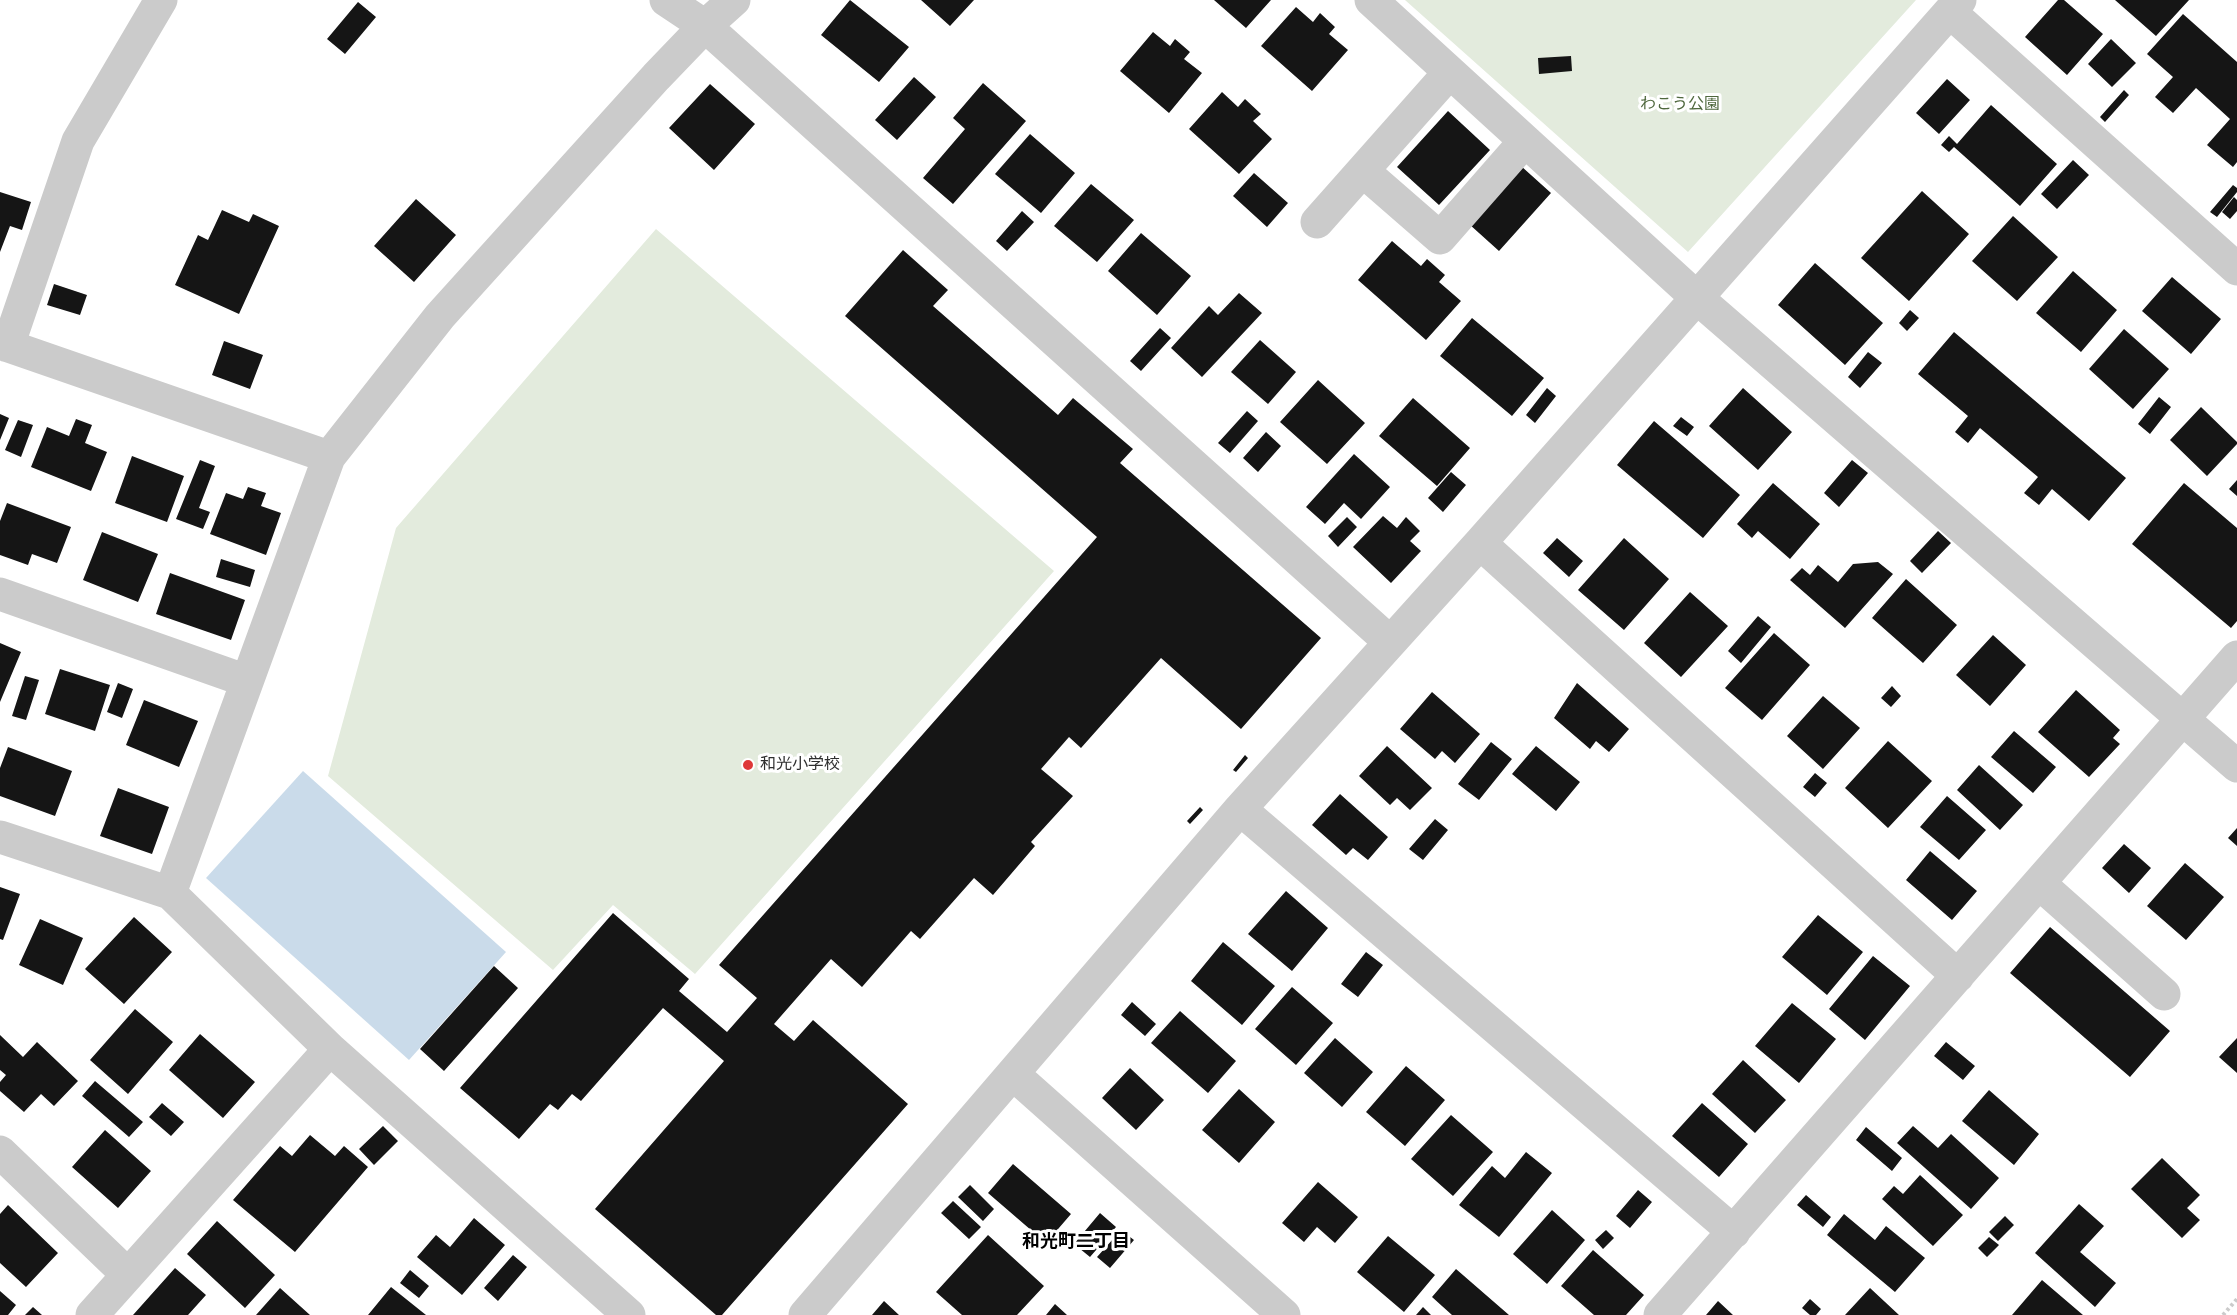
<!DOCTYPE html>
<html>
<head>
<meta charset="utf-8">
<style>
  body { margin:0 }
  canvas { display:block; background:#fff }
</style>
</head>
<body>
<canvas width="2237" height="1315"></canvas>
<script>
const g = document.querySelector('canvas').getContext('2d');
g.lineJoin = 'round';
function paint(path, color) { g.fillStyle = color; g.fill(path, 'evenodd'); }
function stroke(path, color, width, dash) { g.strokeStyle = color; g.lineWidth = width; g.lineCap = dash ? 'butt' : 'round'; g.setLineDash(dash || []); g.stroke(path); }
function label(font, color, halo, rows, align = 'center') {
  g.font = font + ' "Fira Sans","Noto Sans JP",sans-serif'; g.lineWidth = 6; g.setLineDash([]); g.textBaseline = 'middle'; g.strokeStyle = halo; g.fillStyle = color; for (const [text, x, y, turn = 0] of rows) {
    g.save(); g.translate(x, y); g.rotate((+turn || 0) * Math.PI / 180); g.textAlign = isNaN(turn) ? turn : align; if (halo) g.strokeText(text, 0, 0); g.fillText(text, 0, 0); g.restore();
  }
}
paint(new Path2D(`
  M1405,0H1916L1688,252Z
  M656,229L1054,571L695,974L613,905L553,970L328,776L396,528Z`), '#e3ebdd');
paint(new Path2D(`
  M303,771L506,952L409,1060L206,878Z`), '#cadbea');
paint(new Path2D(`
  M850,0L909,47L879,82L821,35Z
  M921,0H974L950,26Z
  M1214,0H1271L1246,28Z
  M2058,0H2064L2103,34L2067,75L2025,37Z
  M2115,0H2189L2156,36Z
  M358,2L376,17L345,54L327,39Z
  M1296,7L1313,22L1320,13L1335,27L1329,34L1348,50L1312,91L1261,46Z
  M2183,14L2237,62V162L2233,167L2207,145L2230,119L2196,88L2173,113L2155,97L2173,77L2147,54Z
  M1153,32L1170,46L1175,39L1190,52L1184,59L1202,73L1169,113L1120,71Z
  M2111,39L2136,63L2112,87L2088,64Z
  M1571,56L1572,71L1539,74L1538,58Z
  M914,77L936,97L897,140L875,120Z
  M1947,79L1970,100L1939,134L1916,113Z
  M983,83L1026,121L953,204L923,178L965,129L953,118Z
  M710,84L755,124L714,170L669,128Z
  M2124,90L2129,95L2105,122L2100,117Z
  M1222,92L1238,107L1245,99L1261,114L1253,121L1272,139L1239,174L1189,129Z
  M1991,105L2057,164L2020,206L1954,147L1949,152L1941,145L1949,136L1957,144Z
  M1448,111L1490,150L1439,205L1397,167Z
  M1030,134L1075,173L1041,213L995,174Z
  M2073,160L2089,175L2057,209L2041,194Z
  M1521,166L1551,193L1499,251L1469,224Z
  M1254,173L1288,203L1267,227L1233,196Z
  M1091,184L1134,220L1097,262L1054,226Z
  M2233,185L2237,188V192L2217,217L2210,212Z
  M1922,191L1969,234L1909,301L1861,258Z
  M0,192L31,202L22,230L10,226L0,252Z
  M2234,197L2237,200V211L2230,219L2222,212Z
  M416,199L456,235L414,282L374,246Z
  M222,210L249,222L253,214L279,226L239,314L175,285L198,235L208,240Z
  M1022,211L1034,222L1007,251L996,241Z
  M2013,216L2058,257L2017,301L1972,261Z
  M1141,233L1191,276L1157,315L1108,271Z
  M1392,241L1421,266L1427,259L1445,275L1439,282L1461,301L1426,340L1358,280Z
  M903,250L948,290L933,306L1058,415L1073,398L1133,449L1120,463L1321,638L1241,729L1161,658L1081,748L1069,737L1041,769L1073,796L1031,842L1035,846L993,895L974,878L920,939L911,931L862,987L831,959L774,1024L794,1041L813,1020L908,1104L722,1315H716L595,1209L724,1061L663,1008L581,1101L572,1094L558,1110L550,1104L519,1139L460,1088L613,913L689,979L679,991L727,1032L757,998L719,965L1097,537L845,316Z
  M1815,263L1883,323L1845,365L1778,305Z
  M2073,271L2117,310L2081,352L2036,313Z
  M2172,277L2221,319L2191,354L2142,311Z
  M54,284L87,295L80,315L47,305Z
  M1239,293L1262,313L1202,377L1171,348L1209,306L1218,315Z
  M1910,310L1919,318L1907,331L1899,323Z
  M1472,318L1544,378L1512,416L1440,356Z
  M1160,328L1171,338L1141,371L1130,361Z
  M2124,329L2169,369L2133,409L2089,369Z
  M1954,332L2126,478L2089,521L2052,489L2039,505L2024,493L2038,477L1980,428L1968,443L1955,432L1968,416L1918,374Z
  M1260,340L1296,372L1268,404L1231,372Z
  M224,341L263,355L250,389L212,375Z
  M1868,352L1882,363L1860,388L1848,377Z
  M1318,380L1365,423L1327,464L1280,422Z
  M1547,388L1556,396L1535,423L1526,415Z
  M1743,388L1792,432L1758,470L1709,426Z
  M2159,397L2171,407L2150,434L2138,424Z
  M1413,398L1470,448L1437,486L1379,436Z
  M2201,407L2237,442V444L2207,476L2170,440Z
  M1247,411L1258,421L1230,453L1218,443Z
  M0,414L9,418L0,440Z
  M1681,417L1694,427L1687,436L1673,426Z
  M76,419L92,425L85,443L107,452L91,491L31,467L47,427L69,436Z
  M18,420L33,425L21,457L5,450Z
  M1654,421L1740,495L1703,538L1617,465Z
  M1266,432L1281,446L1258,472L1243,458Z
  M1354,454L1390,487L1361,519L1344,503L1325,524L1306,507Z
  M132,456L184,476L167,522L115,503Z
  M200,460L215,466L199,508L210,512L203,529L176,519Z
  M1852,460L1868,473L1839,507L1824,493Z
  M1451,472L1466,485L1443,512L1428,498Z
  M2237,480V496L2229,489Z
  M1773,483L1820,524L1790,559L1758,531L1752,538L1737,524Z
  M2184,483L2237,528V621L2231,628L2132,544Z
  M248,487L266,493L261,506L281,513L266,555L210,534L226,493L243,499Z
  M7,503L71,527L57,563L32,554L28,565L0,555V521Z
  M1383,516L1397,528L1406,517L1420,531L1410,541L1421,551L1391,583L1353,547Z
  M1347,517L1357,527L1338,547L1328,536Z
  M1938,531L1951,543L1922,573L1910,561Z
  M102,532L158,554L138,602L83,580Z
  M1557,538L1583,561L1569,577L1543,553Z
  M1624,538L1669,579L1624,630L1578,590Z
  M221,559L255,570L250,587L216,577Z
  M1878,562L1893,574L1845,628L1790,580L1802,568L1810,575L1818,565L1838,582L1853,564Z
  M170,573L245,600L231,640L156,614Z
  M1906,579L1957,625L1923,663L1872,618Z
  M1690,592L1728,626L1681,677L1644,643Z
  M1758,616L1771,627L1741,663L1728,651Z
  M1774,633L1810,665L1762,720L1725,688Z
  M1993,635L2026,665L1990,706L1956,675Z
  M0,643L21,652L0,702Z
  M60,669L110,685L95,731L45,714Z
  M25,676L39,680L26,720L12,716Z
  M118,683L133,689L122,718L107,712Z
  M1577,683L1629,729L1609,752L1596,741L1590,749L1554,718Z
  M1892,686L1901,696L1891,707L1881,698Z
  M2076,690L2120,730L2113,738L2120,744L2089,777L2038,732Z
  M1432,692L1480,734L1455,763L1442,751L1435,759L1400,729Z
  M1823,696L1860,728L1823,769L1787,736Z
  M144,700L198,721L179,767L126,745Z
  M2014,731L2056,767L2033,793L1991,757Z
  M1888,741L1932,781L1888,828L1845,788Z
  M1491,742L1512,759L1479,800L1458,784Z
  M1387,746L1432,788L1410,810L1397,798L1390,805L1359,776Z
  M1536,746L1580,782L1556,811L1512,774Z
  M8,747L72,771L55,816L0,796V768Z
  M1245,755L1248,758L1236,772L1233,770Z
  M1979,765L2023,805L2000,830L1957,790Z
  M1815,773L1827,783L1815,797L1803,787Z
  M118,788L169,807L152,854L100,836Z
  M1340,794L1388,837L1368,860L1353,848L1346,855L1312,825Z
  M1947,796L1986,830L1959,860L1920,827Z
  M1200,807L1203,810L1190,824L1187,821Z
  M1435,819L1448,830L1423,860L1409,849Z
  M2237,828V846L2228,838Z
  M2124,844L2151,868L2129,893L2102,868Z
  M1930,851L1977,891L1952,920L1906,880Z
  M2185,863L2224,897L2186,940L2147,906Z
  M0,887L20,894L3,940L0,939Z
  M1286,891L1328,928L1292,971L1248,934Z
  M1818,915L1863,952L1827,995L1782,957Z
  M134,917L172,952L124,1004L85,969Z
  M40,919L83,938L63,985L19,965Z
  M2050,927L2170,1031L2130,1077L2010,973Z
  M1223,942L1275,986L1242,1025L1191,981Z
  M1366,952L1383,965L1358,997L1341,984Z
  M1873,956L1910,986L1865,1040L1829,1009Z
  M494,966L518,988L444,1071L420,1049Z
  M1292,987L1333,1023L1296,1065L1255,1029Z
  M1132,1002L1156,1024L1145,1036L1121,1015Z
  M1792,1003L1836,1039L1799,1083L1755,1046Z
  M135,1009L173,1042L128,1094L90,1060Z
  M1180,1011L1236,1061L1208,1093L1151,1043Z
  M200,1034L255,1082L223,1118L169,1070Z
  M0,1035L23,1057L37,1042L78,1081L54,1106L41,1094L24,1112L0,1091V1082L6,1075L0,1070Z
  M1335,1038L1373,1072L1342,1107L1304,1073Z
  M2237,1038V1073L2219,1057Z
  M1946,1042L1975,1066L1963,1080L1934,1056Z
  M1743,1060L1786,1100L1755,1133L1712,1094Z
  M1406,1066L1445,1100L1405,1146L1366,1112Z
  M1130,1068L1164,1100L1136,1130L1102,1098Z
  M95,1081L143,1122L129,1137L82,1096Z
  M1239,1089L1275,1122L1239,1163L1202,1130Z
  M1989,1090L2039,1134L2014,1165L1962,1121Z
  M162,1103L184,1122L171,1136L149,1117Z
  M1702,1103L1748,1144L1719,1177L1672,1136Z
  M1451,1115L1493,1152L1453,1196L1411,1159Z
  M383,1126L398,1141L374,1165L359,1149Z
  M1913,1126L1938,1148L1951,1134L1999,1178L1971,1209L1897,1143Z
  M1866,1127L1902,1158L1892,1171L1856,1140Z
  M105,1130L151,1171L118,1208L72,1167Z
  M310,1135L335,1156L344,1146L368,1167L295,1252L233,1200L280,1146L292,1156Z
  M1526,1152L1552,1173L1499,1237L1459,1205L1492,1166L1505,1178Z
  M2162,1158L2200,1195L2187,1208L2200,1220L2182,1238L2131,1189Z
  M1013,1164L1071,1214L1046,1243L988,1193Z
  M1920,1175L1963,1215L1933,1246L1882,1199L1894,1186L1903,1194Z
  M1318,1182L1358,1217L1335,1243L1317,1227L1304,1242L1282,1223Z
  M970,1185L994,1209L983,1221L958,1197Z
  M1638,1190L1652,1202L1630,1228L1616,1216Z
  M1806,1195L1831,1217L1823,1227L1797,1205Z
  M953,1201L981,1227L969,1239L941,1213Z
  M2079,1204L2104,1226L2080,1252L2116,1283L2095,1307L2035,1253Z
  M8,1205L58,1253L26,1287L0,1263V1214Z
  M1552,1210L1585,1240L1547,1284L1513,1254Z
  M1100,1213L1116,1227L1090,1257L1074,1244Z
  M1844,1214L1875,1240L1886,1226L1925,1258L1895,1292L1827,1235Z
  M2005,1216L2014,1225L1998,1241L1989,1232Z
  M474,1218L505,1245L462,1295L417,1257L436,1235L450,1247Z
  M217,1221L275,1275L245,1308L187,1254Z
  M1121,1230L1134,1240L1110,1268L1097,1257Z
  M1606,1230L1614,1238L1603,1249L1595,1240Z
  M988,1235L1044,1286L1017,1315H962L936,1292Z
  M1388,1236L1435,1275L1404,1312L1357,1272Z
  M1989,1237L1999,1245L1987,1257L1978,1248Z
  M1593,1250L1644,1295L1626,1315H1594L1561,1286Z
  M513,1255L527,1267L498,1301L484,1288Z
  M175,1268L206,1295L188,1315H133Z
  M1456,1269L1509,1315H1452L1432,1297Z
  M410,1270L429,1286L419,1298L400,1283Z
  M2042,1280L2083,1315H2012Z
  M391,1287L426,1315H368Z
  M280,1288L310,1315H256Z
  M1870,1288L1899,1315H1845Z
  M0,1291L16,1305L8,1315H0Z
  M1810,1299L1821,1309L1816,1315H1810L1802,1308Z
  M884,1301L899,1315H872Z
  M1718,1301L1733,1315H1706Z
  M1055,1304L1067,1315H1046Z
  M33,1307L42,1315H25Z
  M1423,1307L1431,1315H1416Z`), '#151515');
stroke(new Path2D(`
  M2223,1315L2237,1299`), '#cbcbcb', 4, [3, 3]);
stroke(new Path2D(`
  M666,0L705,26L1390,642
  M1371,0L1696,297L2237,766
  M1950,12L2237,269
  M1363,171L1440,238L1525,141
  M1317,222L1450,72
  M0,343L329,457
  M8,346L78,141L161,0
  M1480,543L1958,976
  M0,594L247,681
  M1240,809L1734,1232
  M0,837L170,893L330,1049L629,1315
  M2040,884L2164,994
  M170,893L329,457L440,316L656,77L705,26L734,0
  M1013,1074L1284,1315
  M0,1152L127,1274
  M92,1315L330,1049
  M805,1315L1240,809L1480,543L1960,0
  M1660,1315L2237,657`), '#cbcbcb', 33);
for (const [x, y, r, color] of [
  [748,765,6,"#de3839"]
]) { const dot = new Path2D(); dot.arc(x, y, r, 0, 2 * Math.PI); g.fillStyle = color; g.fill(dot); stroke(dot, '#fff', 2); }
label('16px', '#4f683e', '#fff', [
  ["わこう公園",1680,105]
]);
label('16px', '#2e2e2e', '#fff', [
  ["和光小学校",760,765]
], 'left');
label('bold 18px', '#000', '#fff', [
  ["和光町二丁目",1076,1242]
]);
</script>
</body>
</html>
